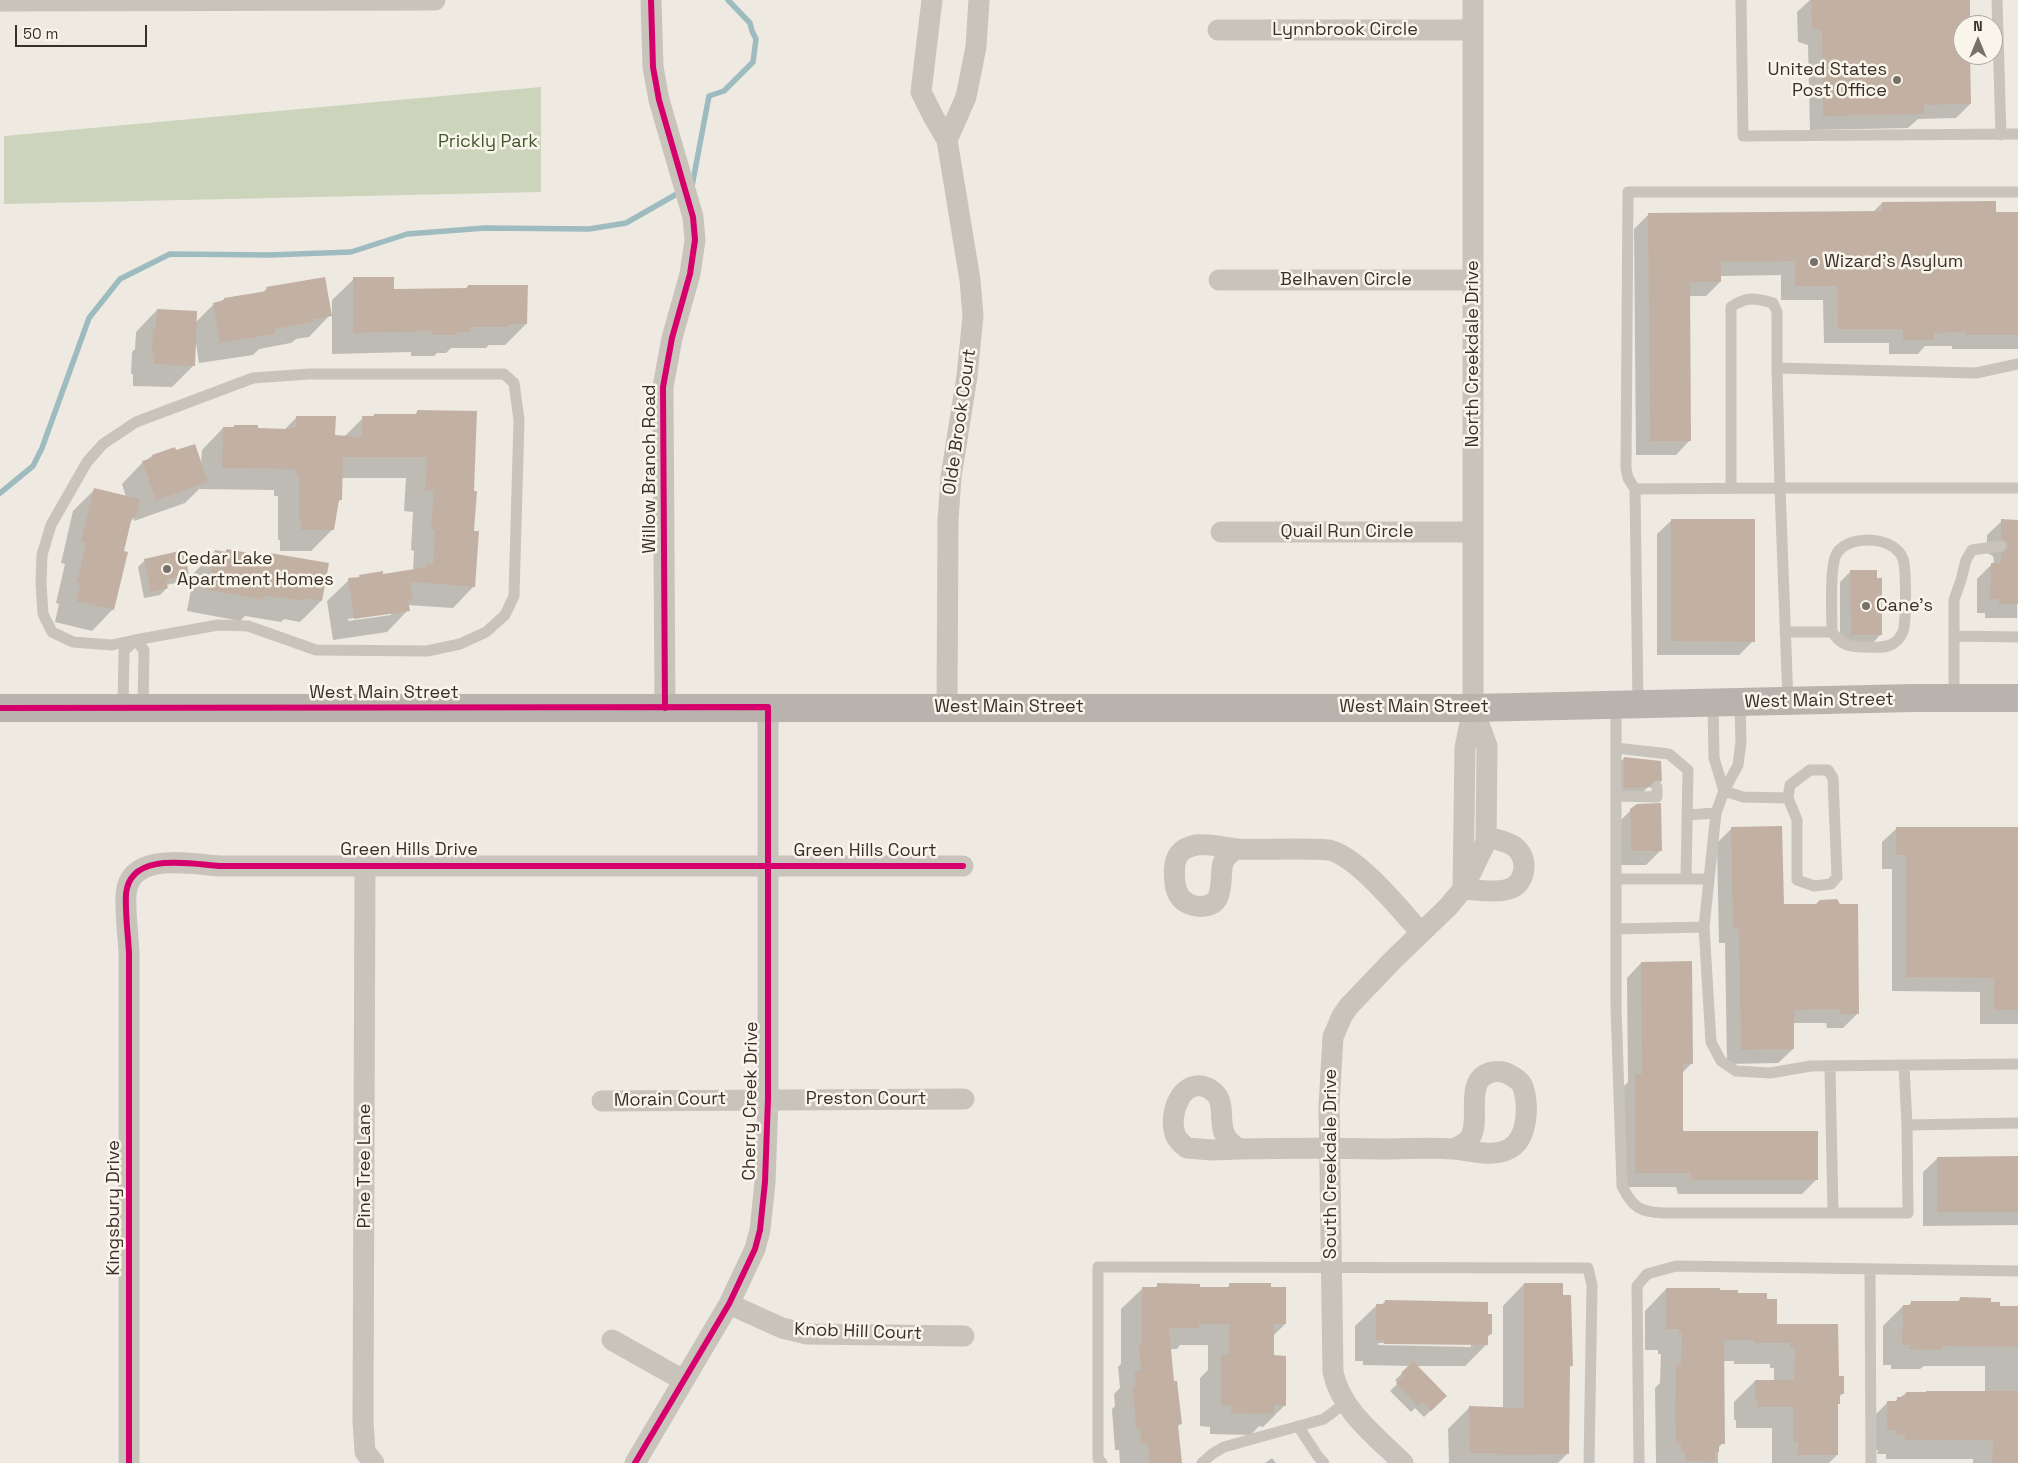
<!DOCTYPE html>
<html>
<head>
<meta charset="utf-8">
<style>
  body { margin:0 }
  #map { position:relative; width:2018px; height:1463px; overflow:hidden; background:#eeeae2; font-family:"Space Grotesk",sans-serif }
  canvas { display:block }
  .north { position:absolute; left:1953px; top:15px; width:50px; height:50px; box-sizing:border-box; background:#faf5ea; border:1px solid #ada69d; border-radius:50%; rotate:0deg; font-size:14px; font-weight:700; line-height:20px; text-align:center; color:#393029 }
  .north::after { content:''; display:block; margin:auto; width:18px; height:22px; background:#78716a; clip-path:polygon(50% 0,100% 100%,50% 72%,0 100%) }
  .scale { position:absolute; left:15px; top:25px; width:132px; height:22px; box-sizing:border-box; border:2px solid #393029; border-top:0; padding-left:6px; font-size:15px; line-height:18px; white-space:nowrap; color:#393029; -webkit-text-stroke:4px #faf5ea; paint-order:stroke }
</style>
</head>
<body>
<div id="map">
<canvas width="2018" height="1463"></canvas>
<div class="north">N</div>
<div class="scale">50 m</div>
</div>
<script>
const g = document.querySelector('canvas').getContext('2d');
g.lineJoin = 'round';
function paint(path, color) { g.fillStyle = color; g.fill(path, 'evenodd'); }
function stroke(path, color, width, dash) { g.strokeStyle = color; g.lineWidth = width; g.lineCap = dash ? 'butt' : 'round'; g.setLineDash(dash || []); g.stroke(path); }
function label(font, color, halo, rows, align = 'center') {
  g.font = font + ' "Space Grotesk",sans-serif'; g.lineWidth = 5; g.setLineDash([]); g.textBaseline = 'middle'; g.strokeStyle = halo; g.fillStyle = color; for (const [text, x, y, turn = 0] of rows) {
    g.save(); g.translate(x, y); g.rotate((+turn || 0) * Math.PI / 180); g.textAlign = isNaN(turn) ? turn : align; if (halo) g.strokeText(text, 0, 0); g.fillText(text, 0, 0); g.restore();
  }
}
paint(new Path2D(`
  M541,87V192L4,204V136Z`), '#ccd5bc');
paint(new Path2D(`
  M1810,0H1968L1969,25H1963V55H1969L1970,104L1956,118L1918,119L1908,128L1810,130L1808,45L1798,42L1797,12Z
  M1882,203L1995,213H2018V349H1952V346H1925L1918,354H1889V343H1824L1823,300H1781V275L1720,276V282L1706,296H1689L1690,440L1676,455H1636L1634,229L1649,214L1873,212Z
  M354,279L393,290L465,289L468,286L526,324L505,345H489L486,348H451L446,353H437L434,356H411V352L332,354V300Z
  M267,288L330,315L309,337L296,339L291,343L259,349L253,355L199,363L196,343L193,366L172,387L133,386V374H131L132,352L135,349L136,332L157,310L196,322L214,304L221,302L224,299L262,293Z
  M417,412L473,532L474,586L453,608L407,605L408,610L387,632L333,640L327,601L349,580L357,578L360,576L382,575L413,571L414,551L411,550L413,512L404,511L406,478H341V499L337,503L333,529L311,551H280V540H278V496H274V490L199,489L185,503L134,521V518L129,523L123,552L113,609L92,631L55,622L59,604L56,603L65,564L61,563L73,511L94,490L126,497L122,484L143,462L152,456L201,465L202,450L223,428L232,429L234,426L284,430L297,417L334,436L344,437L363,418H372L374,415H414ZM391,612V615L348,621V619Z
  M1672,520L1753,641L1739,655H1657V534Z
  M2002,521H2018L2017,618H1985V613H1977V579L1994,562L1993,556L1987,553V535Z
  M227,550L267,558L270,554L327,564L321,601L300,622L284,619L281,622L245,616L240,621L187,611L194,573L215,551L224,553Z
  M145,560L188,575L181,582L166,585L167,588L160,595L144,598L138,567Z
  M1851,571L1881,634L1871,645H1840V582Z
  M1624,758L1660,762L1661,781L1654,788L1648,787L1641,794H1617V765Z
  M1631,810L1661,850L1646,865H1617L1616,825Z
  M1732,828L1782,905H1840L1857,1014L1843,1028H1827L1826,1023H1793V1049L1778,1063L1727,1064L1725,943H1719L1717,843Z
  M1897,828H2018V1024H1980V992L1892,991V869H1882V842Z
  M1641,963L1692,1063L1682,1073V1133L1816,1180L1802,1194H1678L1676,1187H1621V1089L1628,1082L1627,978Z
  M1938,1158H2018V1225L1923,1226V1172Z
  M1524,1284L1572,1365L1569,1368L1568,1453L1558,1463H1449L1448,1429L1470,1407L1503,1408V1306Z
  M1158,1285L1198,1288H1227L1230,1285L1285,1324L1273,1336V1357L1285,1405L1263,1427L1259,1426L1251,1435L1210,1434V1427L1200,1426V1378L1208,1370V1345H1180L1177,1349H1170L1173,1382L1180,1424L1177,1427L1180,1463H1120L1119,1450H1115L1112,1409L1115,1406L1114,1394L1120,1388L1118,1367L1121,1364V1309L1143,1288H1155Z
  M1666,1289L1719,1291L1766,1300L1776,1326L1837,1377L1843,1393L1839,1397L1837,1406V1455L1829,1463H1772V1428H1736V1420H1734V1402L1755,1381H1774V1368H1770V1364H1734V1361H1723V1443L1718,1448V1463H1656L1655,1388L1660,1383L1661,1354H1658V1350H1645V1311Z
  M1960,1299L1990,1303L1999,1307H2018V1463H1973V1459H1886V1454H1877L1878,1450H1868V1422L1888,1402H1894L1906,1393H1985V1366H1924L1920,1369H1891V1365H1883V1326L1903,1306H1908L1912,1302H1957Z
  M1385,1301L1486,1315L1491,1334L1486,1338V1345L1465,1366H1416L1446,1396L1424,1417L1415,1408L1411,1412L1390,1391L1398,1383L1395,1380L1410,1366L1363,1365V1361H1355V1326L1377,1305H1382ZM1378,1343L1471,1344V1347L1378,1345Z
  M1272,1458L1276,1463H1265Z`), '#0003');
stroke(new Path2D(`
  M690,187L692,186L709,96L724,91L753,62L756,39L752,31L750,23L728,0
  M0,493L33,466L42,448L89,318L120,279L170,254L269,255L351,252L407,234L485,228L589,229L626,223L682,191`), '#9ebbc0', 5.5);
paint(new Path2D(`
  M1811,0H1970V25H1963V55H1970L1971,104L1924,105V114L1823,116L1822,31L1812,28Z
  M1996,201V212H2018V335H1966V332L1934,333V340H1903V329H1838L1837,286H1795V261L1721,262V282H1690L1691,441H1650L1648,213L1882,211V202Z
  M325,277L332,316L313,319L314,322L275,329V334L220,343L213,303L224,300V298L267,291L266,287Z
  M353,277H394V289L468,288V285H528L527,324H509V327H469V332H457V335H432V331L353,333Z
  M157,309L197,311L195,366L154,364V353H152L153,329H156Z
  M417,410L477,411L474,491H477L474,531H479L475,587L410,582L413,599L408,600L410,611L354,619L348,578L360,577L359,575L383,571V574L427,567V564H433L435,530L431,529L434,490H425L427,457H343L342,500H339L334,530H301V519H299V475H295V469L222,468L223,427H234V425H258V428L287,429L296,427V416H336L335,435L362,437V416H374V414H417Z
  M195,444L208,482L156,500L142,461L153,458L152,455L175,447L176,450Z
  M94,488L140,499L136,518L132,517L124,551L128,552L114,610L76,601L80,583L77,582L86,543L81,542Z
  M1671,519H1755V642L1671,641Z
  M2001,519L2018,520V604H1999V599H1990L1991,563H2001V554L2008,548L2007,542L2001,539Z
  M227,549L269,557L270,553L329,563L322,601L304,598L303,601L264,595L263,600L208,590L215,550L226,552Z
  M184,550L189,575L166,580L168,588L151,592L144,559Z
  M1850,570H1877V578H1882V635H1851Z
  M1624,757L1661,761L1662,781L1654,780L1650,787L1624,788Z
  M1661,803L1662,851H1631L1630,809L1637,804Z
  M1782,826L1784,904H1816L1820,900L1837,899L1840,904H1858L1859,1014H1841L1840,1009L1794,1010V1049L1741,1050L1739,929H1733L1731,827Z
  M1896,827H2018V1010H1994V978L1906,977V855H1896Z
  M1692,961L1693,1064H1683V1131H1818V1180H1692L1690,1173H1635V1074H1642L1641,962Z
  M2018,1156V1212H1937V1157Z
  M1157,1283L1200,1284V1287H1229V1283H1271V1287H1286V1324H1274V1355L1286,1356V1406L1274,1405V1414L1231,1413V1406L1221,1405V1355H1229V1324H1199V1328H1169L1174,1381H1177L1182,1424L1178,1425L1182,1463H1150L1148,1443L1141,1444L1140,1429H1136L1133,1387L1136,1386L1134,1371H1141L1139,1344H1142V1287H1157Z
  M1524,1283H1563V1295H1571L1573,1366H1570L1569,1454L1498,1455V1453H1470L1469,1406L1524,1408Z
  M1666,1288H1720V1290H1738V1293H1767V1299H1777V1324H1838L1839,1376H1844V1394H1840V1404H1838V1455H1798V1442H1793V1407H1757V1399H1755V1380H1794L1795,1348H1790V1343H1754V1340H1724L1725,1444H1719V1452H1715V1462L1685,1461V1452H1681V1443H1676V1423H1675L1676,1365H1681L1682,1333H1679V1329H1666Z
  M1960,1297L1991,1298V1302H2000V1306H2018V1347L1942,1346V1350L1910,1349V1345H1902L1903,1305H1911V1301H1960Z
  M1385,1300L1488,1302V1314H1492V1334H1488V1345L1384,1344V1340H1376V1304H1385Z
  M1413,1361L1447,1396L1431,1411L1422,1402L1418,1406L1396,1383L1404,1376L1401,1373Z
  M1926,1391H2018V1463H1992L1993,1440H1905V1435H1897V1430H1887V1401H1897V1397H1906V1392H1926Z`), '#c2b1a3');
stroke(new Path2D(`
  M1741,0L1743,136L2018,134
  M1997,0L2001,135
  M1731,488V307C1747,296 1755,298 1773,303L1777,312V368
  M1635,489L1628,478L1626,468L1628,192H2018
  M1785,632H1832C1832,615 1829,565 1837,553C1850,533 1900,536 1904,563C1906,577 1906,613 1904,628C1903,633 1899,640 1894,643C1886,649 1874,647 1864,647C1849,647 1841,645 1832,632
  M1954,636L2018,637
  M135,640L144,650L143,708
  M1954,698V600L1961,580L1966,560L1972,550L2001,546
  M1788,702L1780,488H2018
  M1713,703L1714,758L1724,791
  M1740,703L1741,742L1738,765L1724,791L1716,813L1704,927L1711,1042L1721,1061L1736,1071L1770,1073L1811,1066L2018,1064
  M1638,704L1635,489L1780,488L1777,368L1976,373L2018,364
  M1616,705V1006L1622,1186C1633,1208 1640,1212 1664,1213H1908L1907,1125L2018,1123
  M123,708L124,651L135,640L112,645L73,642L52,632L43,614L41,583L42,555L51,525L87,462L103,444L136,422L253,378L309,374H504L514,383L519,420L514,596L505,615L486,632L460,644L427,651L316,650L248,626L218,625L135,640
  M1616,748L1669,754L1688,770L1686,879
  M1810,770H1828L1833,778L1837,877L1831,884L1814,886L1797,880V820L1788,798L1790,785Z
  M1724,791L1743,797L1788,798
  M1616,796L1657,797V787
  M1687,815L1716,813
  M1616,879H1709
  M1616,929L1704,927
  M1904,1065L1907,1125
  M1830,1066L1833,1213
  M1870,1269L1871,1463
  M1298,1426L1317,1455L1324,1463
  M1102,1463L1098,1459V1267H1115L1588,1268L1592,1285L1589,1463
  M1202,1463L1212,1454L1224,1447L1324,1419L1345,1403
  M1639,1463L1637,1286L1647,1274L1676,1266L2018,1271`), '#c8c3bb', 11);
stroke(new Path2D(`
  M651,0L653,67L659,100L693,217L695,240L690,274L672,338L663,387L665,708
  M932,0L921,92L933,116L947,140L970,280L973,316L967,376L951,477L948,520L947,707
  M0,1L435,0
  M1218,30H1473
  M947,140L966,97L976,47L979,0
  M1219,280H1473
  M1221,532H1473
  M1236,849C1231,853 1225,856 1223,863C1219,878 1226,904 1204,906C1199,907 1194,906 1189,904C1180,900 1176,892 1175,883C1174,873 1173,858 1182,851C1185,848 1192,846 1196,845C1210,843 1224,848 1238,849C1268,850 1298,848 1329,850C1357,856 1401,910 1421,933
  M365,865L363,1421L365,1452L374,1463
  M1463,889L1465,748L1473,708V0
  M1463,889C1485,890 1522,900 1524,867C1524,859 1521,852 1515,847C1506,840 1495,841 1486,835
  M602,1101L964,1099
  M1239,1149C1207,1131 1235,1102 1208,1088C1182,1076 1168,1114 1175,1134C1177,1140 1182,1144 1187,1148L1212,1150L1239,1149C1288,1148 1336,1148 1384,1149C1407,1149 1430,1147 1453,1149C1471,1150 1492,1158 1509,1149C1528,1139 1529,1106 1523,1087C1521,1081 1515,1078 1510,1075C1504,1071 1498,1071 1492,1072C1463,1079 1481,1118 1471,1136C1467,1144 1460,1146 1453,1149
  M729,1304L782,1328L807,1334L964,1336
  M612,1340L683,1380
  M129,1463V953C128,934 125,913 126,894C130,851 191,864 219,866H963
  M635,1463L729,1304L755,1249L760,1230L765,1182L768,1099V707
  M1403,1463C1376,1436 1341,1411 1333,1372L1329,1106L1333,1037L1342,1016L1349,1006L1393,960L1448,907L1463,889L1486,842L1487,746L1473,708`), '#c8c3bb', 21);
stroke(new Path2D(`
  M0,708H1473L1914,698H2018`), '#b8b3ac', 28);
stroke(new Path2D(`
  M651,0L653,67L659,100L693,217L695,240L690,274L672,338L663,387L665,708
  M0,708L768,707V1099L765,1182L760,1230L755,1249L729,1304L635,1463
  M129,1463V953C128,934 125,913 126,894C130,851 191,864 219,866H963`), '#d6006c', 6);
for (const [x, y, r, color] of [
  [1897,80,5,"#78716a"],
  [1814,262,5,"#78716a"],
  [167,569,5,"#78716a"],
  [1866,606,5,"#78716a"]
]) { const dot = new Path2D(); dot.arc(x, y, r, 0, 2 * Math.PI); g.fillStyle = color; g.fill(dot); stroke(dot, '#faf5ea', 2); }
label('18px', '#393029', '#faf5ea', [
  ["Lynnbrook Circle",1345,30],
  ["Belhaven Circle",1346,280],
  ["North Creekdale Drive",1473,354,-90],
  ["Olde Brook Court",960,422,-82],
  ["Willow Branch Road",650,469,-90],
  ["Quail Run Circle",1347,532],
  ["West Main Street",384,693],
  ["West Main Street",1819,701,-1],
  ["West Main Street",1009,707],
  ["West Main Street",1414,707],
  ["Green Hills Drive",409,850],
  ["Green Hills Court",865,851],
  ["Preston Court",866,1099],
  ["Morain Court",670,1100,-1],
  ["Cherry Creek Drive",751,1101,-89],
  ["South Creekdale Drive",1331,1164,-90],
  ["Pine Tree Lane",365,1166,-90],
  ["Kingsbury Drive",114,1208,-90],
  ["Knob Hill Court",858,1332,2]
]);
label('18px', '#393029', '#faf5ea', [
  ["United States",1887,70,"right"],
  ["Post Office",1887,91,"right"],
  ["Wizard's Asylum",1824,262],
  ["Cedar Lake",177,559],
  ["Apartment Homes",177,580],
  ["Cane's",1876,606]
], 'left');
label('18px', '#41582c', '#faf5ea', [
  ["Prickly Park",488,142]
]);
</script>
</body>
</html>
